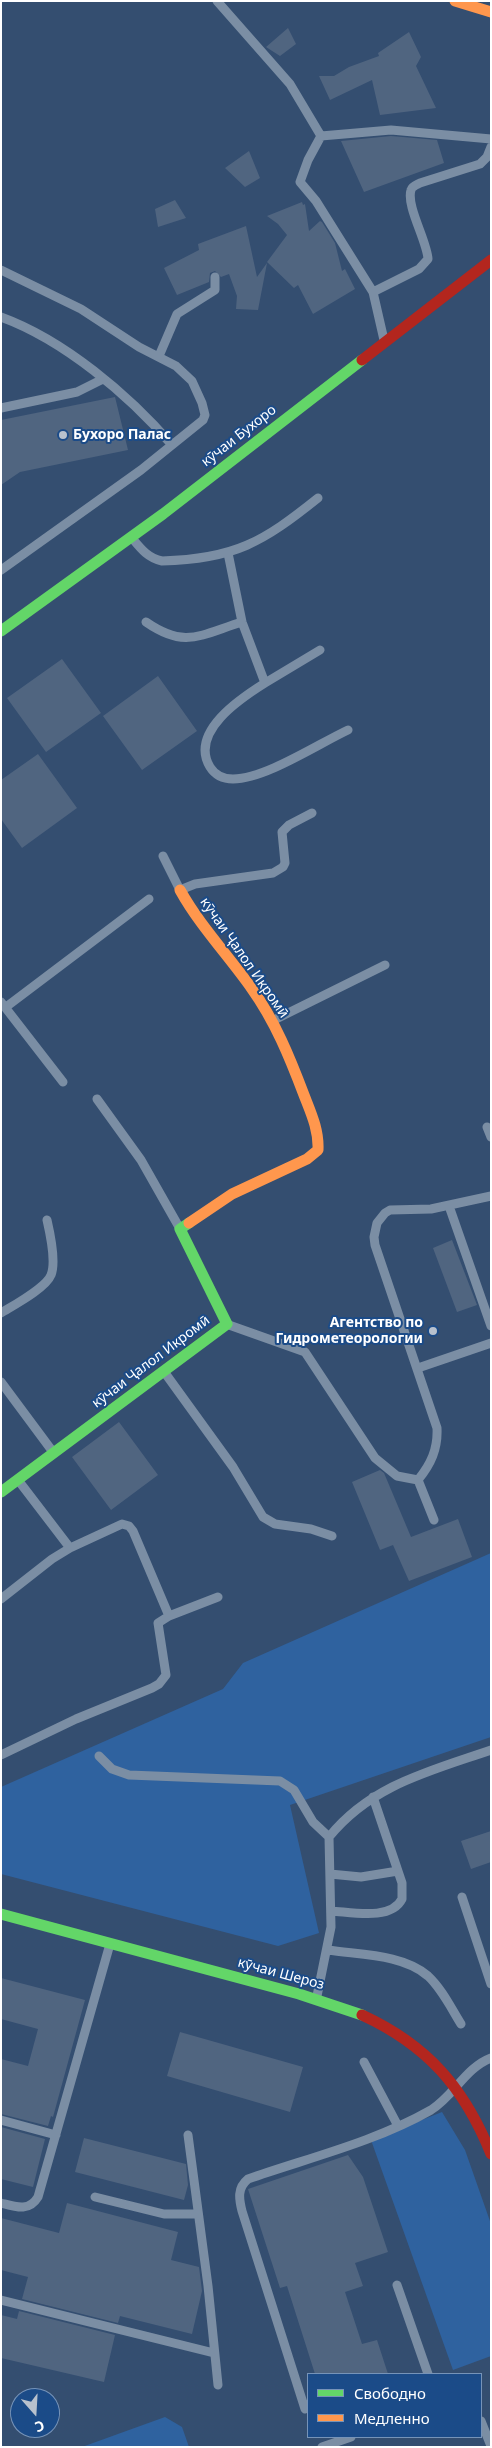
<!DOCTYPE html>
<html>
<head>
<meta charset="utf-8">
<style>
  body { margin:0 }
  #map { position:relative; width:492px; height:2448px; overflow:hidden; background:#344e70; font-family:"Noto Sans",sans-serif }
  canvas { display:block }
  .frame { position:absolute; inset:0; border:2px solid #fff; pointer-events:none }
  .legend { position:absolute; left:307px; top:2373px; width:175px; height:65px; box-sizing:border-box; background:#1b4b88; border:1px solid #7693b8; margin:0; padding:6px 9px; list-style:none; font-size:15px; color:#fff }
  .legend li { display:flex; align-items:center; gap:10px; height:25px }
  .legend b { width:25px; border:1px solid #7693b8 }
  .north { position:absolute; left:10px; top:2388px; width:50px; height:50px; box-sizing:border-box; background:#1b4b88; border:1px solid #7693b8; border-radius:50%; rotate:161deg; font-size:14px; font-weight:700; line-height:20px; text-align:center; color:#fff }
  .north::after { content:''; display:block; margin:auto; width:18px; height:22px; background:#b8c1cd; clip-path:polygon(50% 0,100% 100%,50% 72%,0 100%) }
</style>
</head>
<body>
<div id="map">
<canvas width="492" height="2448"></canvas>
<div class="frame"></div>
<ul class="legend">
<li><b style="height:6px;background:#63d668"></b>Свободно</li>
<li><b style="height:6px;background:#ff974d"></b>Медленно</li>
</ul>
<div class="north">С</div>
</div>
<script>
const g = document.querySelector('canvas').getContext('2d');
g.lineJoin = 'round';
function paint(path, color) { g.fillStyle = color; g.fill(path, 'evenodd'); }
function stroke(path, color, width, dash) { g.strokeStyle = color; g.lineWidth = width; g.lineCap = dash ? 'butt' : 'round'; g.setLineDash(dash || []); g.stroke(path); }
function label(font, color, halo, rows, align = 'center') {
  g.font = font + ' "Noto Sans",sans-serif'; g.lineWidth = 4; g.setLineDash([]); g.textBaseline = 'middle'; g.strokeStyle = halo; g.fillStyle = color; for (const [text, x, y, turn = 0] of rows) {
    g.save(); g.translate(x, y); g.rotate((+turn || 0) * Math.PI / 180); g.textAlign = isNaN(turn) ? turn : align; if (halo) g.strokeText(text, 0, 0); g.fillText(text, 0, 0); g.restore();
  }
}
paint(new Path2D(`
  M491,1553V1737L290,1805L319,1933L278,1946L1,1874V1787L223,1689L243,1663Z
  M442,2112L465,2150L491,2224V2356L453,2370L371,2140Z
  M165,2417L182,2427L189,2447H82Z`), '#2f629f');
paint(new Path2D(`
  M288,28L296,44L280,56L266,47Z
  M409,32L421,57L416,66L436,108L380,115L372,80L330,100L319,76H334L349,67L379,56L378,53Z
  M391,136L437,140L444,163L364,192L341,141Z
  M249,151L260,178L245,187L225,168Z
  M175,200L186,218L158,227L155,209Z
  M302,202L303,205L305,204L309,231L320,221L322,222L335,243L342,271L345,269L355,289L313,314L298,285L294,288L267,262L287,235L278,224L267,216Z
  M246,226L257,277L267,263L258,310L236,309L237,296L229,274L221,277L215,271L210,273L209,282L177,295L164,268L199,250L198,244Z
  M115,397L128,450L20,472L1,485V420Z
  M62,659L101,713L46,752L7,698Z
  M158,676L197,731L142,770L103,716Z
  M38,754L77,808L22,848L1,819V780Z
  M452,1240L477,1305L457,1312L433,1248Z
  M119,1422L158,1475L111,1510L72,1457Z
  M380,1470L384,1473L411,1537L458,1519L472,1557L409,1581L393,1545L380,1550L352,1482Z
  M491,1831V1862L471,1869L461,1841Z
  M1,1978L85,2000L53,2117L51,2116L48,2126L1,2114V2059L28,2066L38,2029L1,2019Z
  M180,2032L303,2067L290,2112L167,2076Z
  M1,2127L45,2139L33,2187L1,2179Z
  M84,2138L186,2164L188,2185L184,2200L75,2172Z
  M348,2155L363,2177L388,2252L355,2263L363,2286L345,2292L362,2344L377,2340L388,2374H315L287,2286L280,2288L248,2189Z
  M67,2203L178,2232L171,2260L199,2267L202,2291L192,2334L120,2316L118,2323L22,2299L28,2277L1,2270V2218L59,2233Z
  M19,2311L115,2335L104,2382L1,2358V2315L17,2319Z`), '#506580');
stroke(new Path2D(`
  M217,1L290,84L321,136L391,130L491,139
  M321,136L308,160L300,182L316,201L373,292L384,340
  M1,270L81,309L139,347L176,366L192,381L202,403L205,415L203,420L172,445
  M373,292L419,269L428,259C427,241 406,206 411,190C412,186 416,185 420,183L480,164L487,157L491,147
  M1,317C64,340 129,395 172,445L141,470L1,570
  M159,356L177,314L215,290V277
  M1,408L77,392L103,379
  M132,538C141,549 148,558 162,561C235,559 263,542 318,498
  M228,553L242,622L265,683C241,698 189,732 210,767C215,775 223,779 233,779C265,779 318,744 348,730
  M146,622C185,649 200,635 242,622
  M265,683L320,650
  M163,856L180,890L195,884L273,873L283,867L285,863L282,832L289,825L312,813
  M1,1002L63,1082
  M6,1007L149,899
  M272,1021L385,965
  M97,1099L141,1160L179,1227
  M487,1127L491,1137
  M449,1206L491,1326
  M1,1313C14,1305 46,1288 51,1275C56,1263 50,1233 47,1220
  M229,1325L305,1352L375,1458L397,1476L418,1480C431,1464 438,1449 437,1428L375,1245L374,1237L377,1223L385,1213L390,1210L431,1209L491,1196
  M418,1368L491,1343
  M165,1373L233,1467L263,1517L275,1524L311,1529L332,1536
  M1,1382L53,1452
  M418,1480L434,1520
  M1,1599L52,1559L70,1548
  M169,1616L218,1597
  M1,1755L76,1719L152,1688L159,1684L166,1675L158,1623L169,1616L133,1531L129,1526L122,1524L70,1548L18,1480
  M99,1756L112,1769L129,1775L280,1781L294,1790L313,1822L329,1837
  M330,1874L361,1877L398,1871
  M462,1897L491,1984
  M331,1911C351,1912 391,1921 402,1899V1883L373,1797
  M328,1950C359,1955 403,1954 428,1976C442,1989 451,2008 461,2024
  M317,1996L331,1927L329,1837C371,1785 430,1771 491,1750
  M364,2062L398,2126
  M1,2120L56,2135
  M188,2135L208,2286L218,2385
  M95,2197L164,2214H198
  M1,2203C16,2207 29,2212 38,2197L110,1944
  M397,2285L428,2374
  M1,2300L214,2353
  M305,2409L242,2211C239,2199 237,2188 248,2179C308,2158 375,2142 431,2110C454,2096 465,2068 491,2058
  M481,2421L491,2446
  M322,2447L351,2437`), '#7b8ea4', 9);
stroke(new Path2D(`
  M1,631L163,514L362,360
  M1,1492L227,1324L180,1229L189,1223
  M1,1914L299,1994L362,2015`), '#63d668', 11);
stroke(new Path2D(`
  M455,1L491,12
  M180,890C200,926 228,955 252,989C275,1021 290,1058 304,1095C311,1113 319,1130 318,1150L307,1159L232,1194L189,1223`), '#ff974d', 11);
stroke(new Path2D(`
  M362,360L491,260
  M362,2015C427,2045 464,2087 491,2154`), '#b3261e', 11);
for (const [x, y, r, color] of [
  [63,435,5,"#b8c1cd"],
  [433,1331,5,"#b8c1cd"]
]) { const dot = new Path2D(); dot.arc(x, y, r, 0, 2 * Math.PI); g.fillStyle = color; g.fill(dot); stroke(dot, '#1b4b88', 2); }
label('bold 14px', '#fff', '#1b4b88', [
  ["Бухоро Палас",73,435],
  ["Агентство по",423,1323,"right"],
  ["Гидрометеорологии",423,1339,"right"]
], 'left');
label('14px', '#fff', '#1b4b88', [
  ["кӯчаи Бухоро",239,436,-38],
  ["кӯчаи Ҷалол Икромӣ",244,958,55],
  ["кӯчаи Ҷалол Икромӣ",151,1362,-37],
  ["кӯчаи Шероз",281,1974,15]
]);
</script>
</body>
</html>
